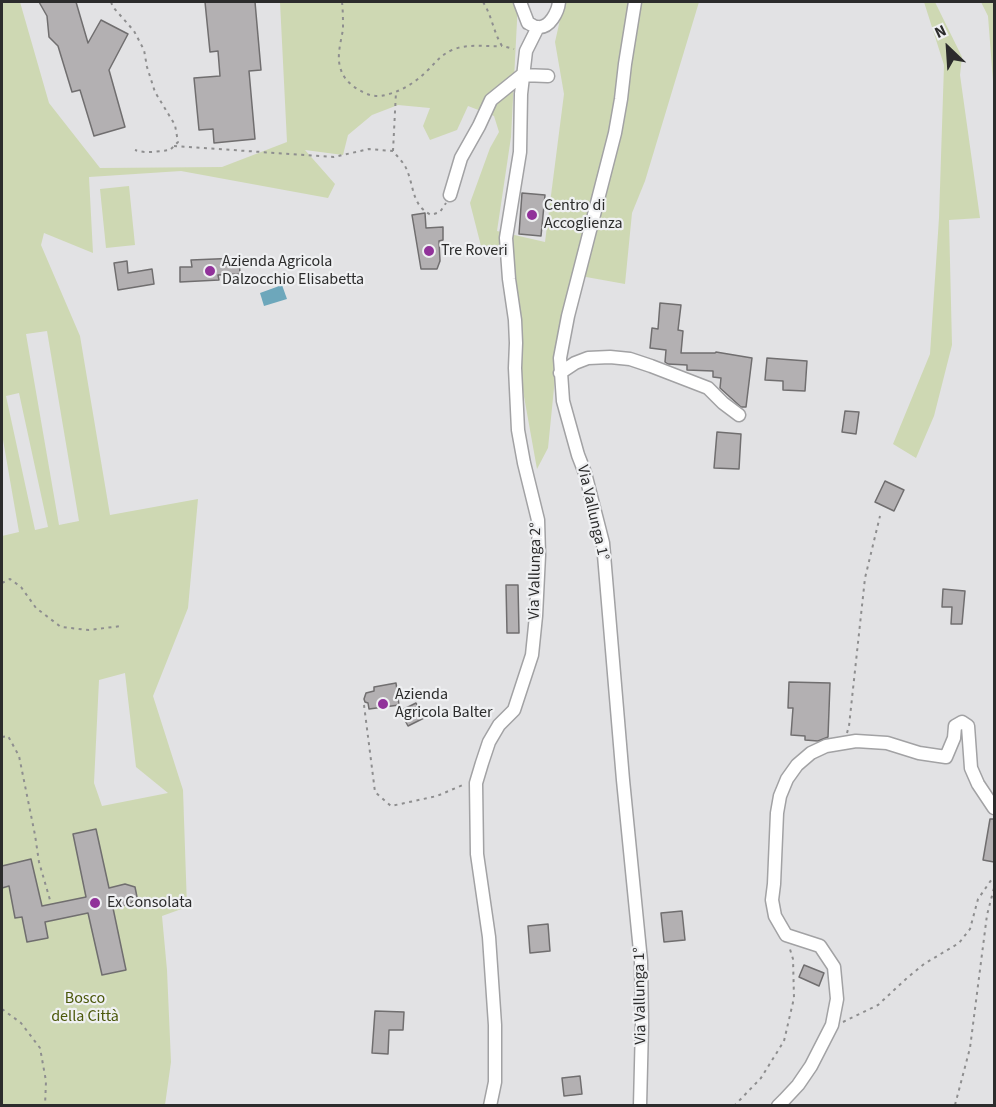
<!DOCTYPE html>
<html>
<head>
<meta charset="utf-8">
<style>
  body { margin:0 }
  #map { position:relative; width:996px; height:1107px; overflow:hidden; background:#e2e2e4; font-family:"Source Sans 3",sans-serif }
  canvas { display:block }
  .frame { position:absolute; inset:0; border:3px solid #2c2c2c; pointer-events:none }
  .north { position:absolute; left:918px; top:18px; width:60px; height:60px; -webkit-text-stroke:4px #eff0f2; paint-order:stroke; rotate:335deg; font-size:16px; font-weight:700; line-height:24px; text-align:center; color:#2c2c2c }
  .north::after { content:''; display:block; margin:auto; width:21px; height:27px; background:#2c2c2c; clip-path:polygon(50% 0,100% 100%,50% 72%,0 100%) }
</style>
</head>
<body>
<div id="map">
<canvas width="996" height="1107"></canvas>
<div class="frame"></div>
<div class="north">N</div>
</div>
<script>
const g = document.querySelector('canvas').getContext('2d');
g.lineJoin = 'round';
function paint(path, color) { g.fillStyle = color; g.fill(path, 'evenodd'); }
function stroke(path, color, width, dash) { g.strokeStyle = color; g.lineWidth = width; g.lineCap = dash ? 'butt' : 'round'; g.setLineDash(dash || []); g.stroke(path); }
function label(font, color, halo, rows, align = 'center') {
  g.font = font + ' "Source Sans 3",sans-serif'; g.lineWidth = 4.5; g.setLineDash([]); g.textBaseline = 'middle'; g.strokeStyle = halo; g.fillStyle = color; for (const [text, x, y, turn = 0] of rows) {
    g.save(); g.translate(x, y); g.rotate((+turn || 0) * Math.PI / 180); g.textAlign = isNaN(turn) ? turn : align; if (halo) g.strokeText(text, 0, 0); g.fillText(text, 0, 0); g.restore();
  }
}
paint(new Path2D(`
  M2,2H20L49,103L100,168L222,167L287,142L280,2H518L511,137L497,231L545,242L564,94L555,42L564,2H699L645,181L632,213L625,284L575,275L557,358L548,448L537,469L504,285L500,256L481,246L470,203L490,148L499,132L494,116L468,106L457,130L430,140L423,126L430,108L398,105L372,115L348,135L343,155L305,150L335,184L328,198L181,171L89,177L93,253L44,233L41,245L80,336L110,515L198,499L188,608L153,696L183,790L187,907L162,916L167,970L171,1062L165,1105L2,1106V536L19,532L2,434ZM47,331L79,521L59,525L26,334ZM19,393L48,527L35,530L6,396ZM125,673L136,767L168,793L102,806L94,783L99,680Z
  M924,2H935L962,57L960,75L980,218L949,220L952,345L934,416L916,458L893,444L930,354L939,218L944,65Z
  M981,2H994V94L988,16Z
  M129,186L135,245L106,248L100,189Z`), '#ced8b3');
paint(new Path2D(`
  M282,285L287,299L264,306L260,293Z`), '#6da7bb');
const building = new Path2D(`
  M39,2H76L88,43L101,20L128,34L109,70L125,127L94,136L80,90L72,92L58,46L49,37L47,16Z
  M205,2H255L261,70L249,71L255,139L214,143L213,129L199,130L194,78L220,76L218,51L210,52Z
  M522,193L545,195L541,236L519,234Z
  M425,213L426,228L443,227V240L439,241L440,261L437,269H421L412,215Z
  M239,258L240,274L218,275L219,280L180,282V267H192L191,260Z
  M127,261L128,273L152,269L154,284L118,290L114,263Z
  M660,303L681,305L678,330L683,331L681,353H715L716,352L752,358L746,407H741L720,388L721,378L713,377V371L687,370V365L668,364L665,362L666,350L650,348L652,328L658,329Z
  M767,358L807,361L805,391L783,390V381L765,380Z
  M845,411L859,412L856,434L842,432Z
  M717,432L741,434L739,469L714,468Z
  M885,481L904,490L894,511L875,502Z
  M506,585H518L519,633H507Z
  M943,589L965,591L962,624H951L952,607H942Z
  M789,682L830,683L828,737L818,741L805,740V736L791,735L793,708H788Z
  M396,683L399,705L369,709L368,703L365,702L364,699L366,693L374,691V687Z
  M416,703L424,718L408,726L400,711Z
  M990,819H994V862L983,860Z
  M96,829L109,888L125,884L135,887L137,897L130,904L113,908L126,970L102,975L88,913L45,922L48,938L27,942L22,917L15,918L9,886L2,888V866L31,859L42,906L86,897L73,834Z
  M682,911L685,940L664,942L661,913Z
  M548,924L550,951L530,953L528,926Z
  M804,965L824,973L819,986L799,977Z
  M375,1011L404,1012L403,1030H389L388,1054L372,1053Z
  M580,1076L582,1094L564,1096L562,1078Z`);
paint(building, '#b3b0b2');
stroke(building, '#706e6f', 1.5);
const minor = new Path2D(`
  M520,2L528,23C531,24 534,27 537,27C550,29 558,11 559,2
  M635,2L625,64L621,99L615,133L568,316L560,358L563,401L578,455L585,473L603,543L623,780L641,961L642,1025L640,1106
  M450,195L461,158L479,126L491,100L522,75L548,76
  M560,373L575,363L588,358L610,357L630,359L651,366L708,388L723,403L739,415
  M490,1106L495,1082V1025L489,937L477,854L476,783L482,763L489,742L499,725L514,710L532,655L536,616L539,555L538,520L524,463L518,430L515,368L516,343L515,320L509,279L506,238L520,152L521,94L526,51L538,27
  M778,1106L784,1100L798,1085L811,1066L832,1025L837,999L834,967L820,946L786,935L775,916L772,900L774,884L777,813L780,796L787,779L797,765L811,753L826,746L856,741L887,743L919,753L946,757L954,738L955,726L962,722L968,726L971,768L978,784L994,808`);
stroke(minor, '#a2a2a4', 15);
stroke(new Path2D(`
  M111,2L113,7L134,31L144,50L147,67L155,92L175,125L178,142L170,150C159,151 146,154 135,150
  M342,2C343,11 343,20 343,29C341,42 336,57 341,70C344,80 354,88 363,92C372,97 380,97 389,94C404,90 417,81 428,70C436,62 441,55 452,50C469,43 484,47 502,46
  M483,2C492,16 493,31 502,46L514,49
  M174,146L334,157L369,149L393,151C397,156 402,161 405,166C415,185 410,204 431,215L440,212L446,203
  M393,151L396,92
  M2,583L10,579L21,587L36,608L61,627L89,630L121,626
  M364,705L375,792L391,806L437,796L465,784
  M847,733L849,726L865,578L880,516
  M2,737L8,736L19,756L35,835L39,862L50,900
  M2,1009L21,1023L40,1048L46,1081L45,1106
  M843,1022L878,1005L907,978L924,964L959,943L970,929L978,899L994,876
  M955,1105L970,1048L987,915L994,888
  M734,1106L761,1078L784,1041L794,998L793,959L789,946`), '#8e8e8f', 2, [3, 4.5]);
stroke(minor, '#fff', 12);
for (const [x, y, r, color] of [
  [532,215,6,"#91329a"],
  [429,251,6,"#91329a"],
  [210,271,6,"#91329a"],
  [383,704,6,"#91329a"],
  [95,903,6,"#91329a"]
]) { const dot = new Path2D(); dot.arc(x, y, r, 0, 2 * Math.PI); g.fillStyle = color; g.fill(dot); stroke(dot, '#eff0f2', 2); }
label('16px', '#2c2c2c', '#eff0f2', [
  ["Centro di",544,206],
  ["Accoglienza",544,224],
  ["Tre Roveri",441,251],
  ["Azienda Agricola",222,262],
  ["Dalzocchio Elisabetta",222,280],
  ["Azienda",395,695],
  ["Agricola Balter",395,713],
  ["Ex Consolata",107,903]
], 'left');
label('16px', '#2c2c2c', '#eff0f2', [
  ["Via Vallunga 1°",592,513,77],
  ["Via Vallunga 2°",536,571,-89],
  ["Via Vallunga 1°",641,996,-91]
]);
label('16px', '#4b580b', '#eff0f2', [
  ["Bosco",85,999],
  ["della Città",85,1017]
]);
</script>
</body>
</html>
